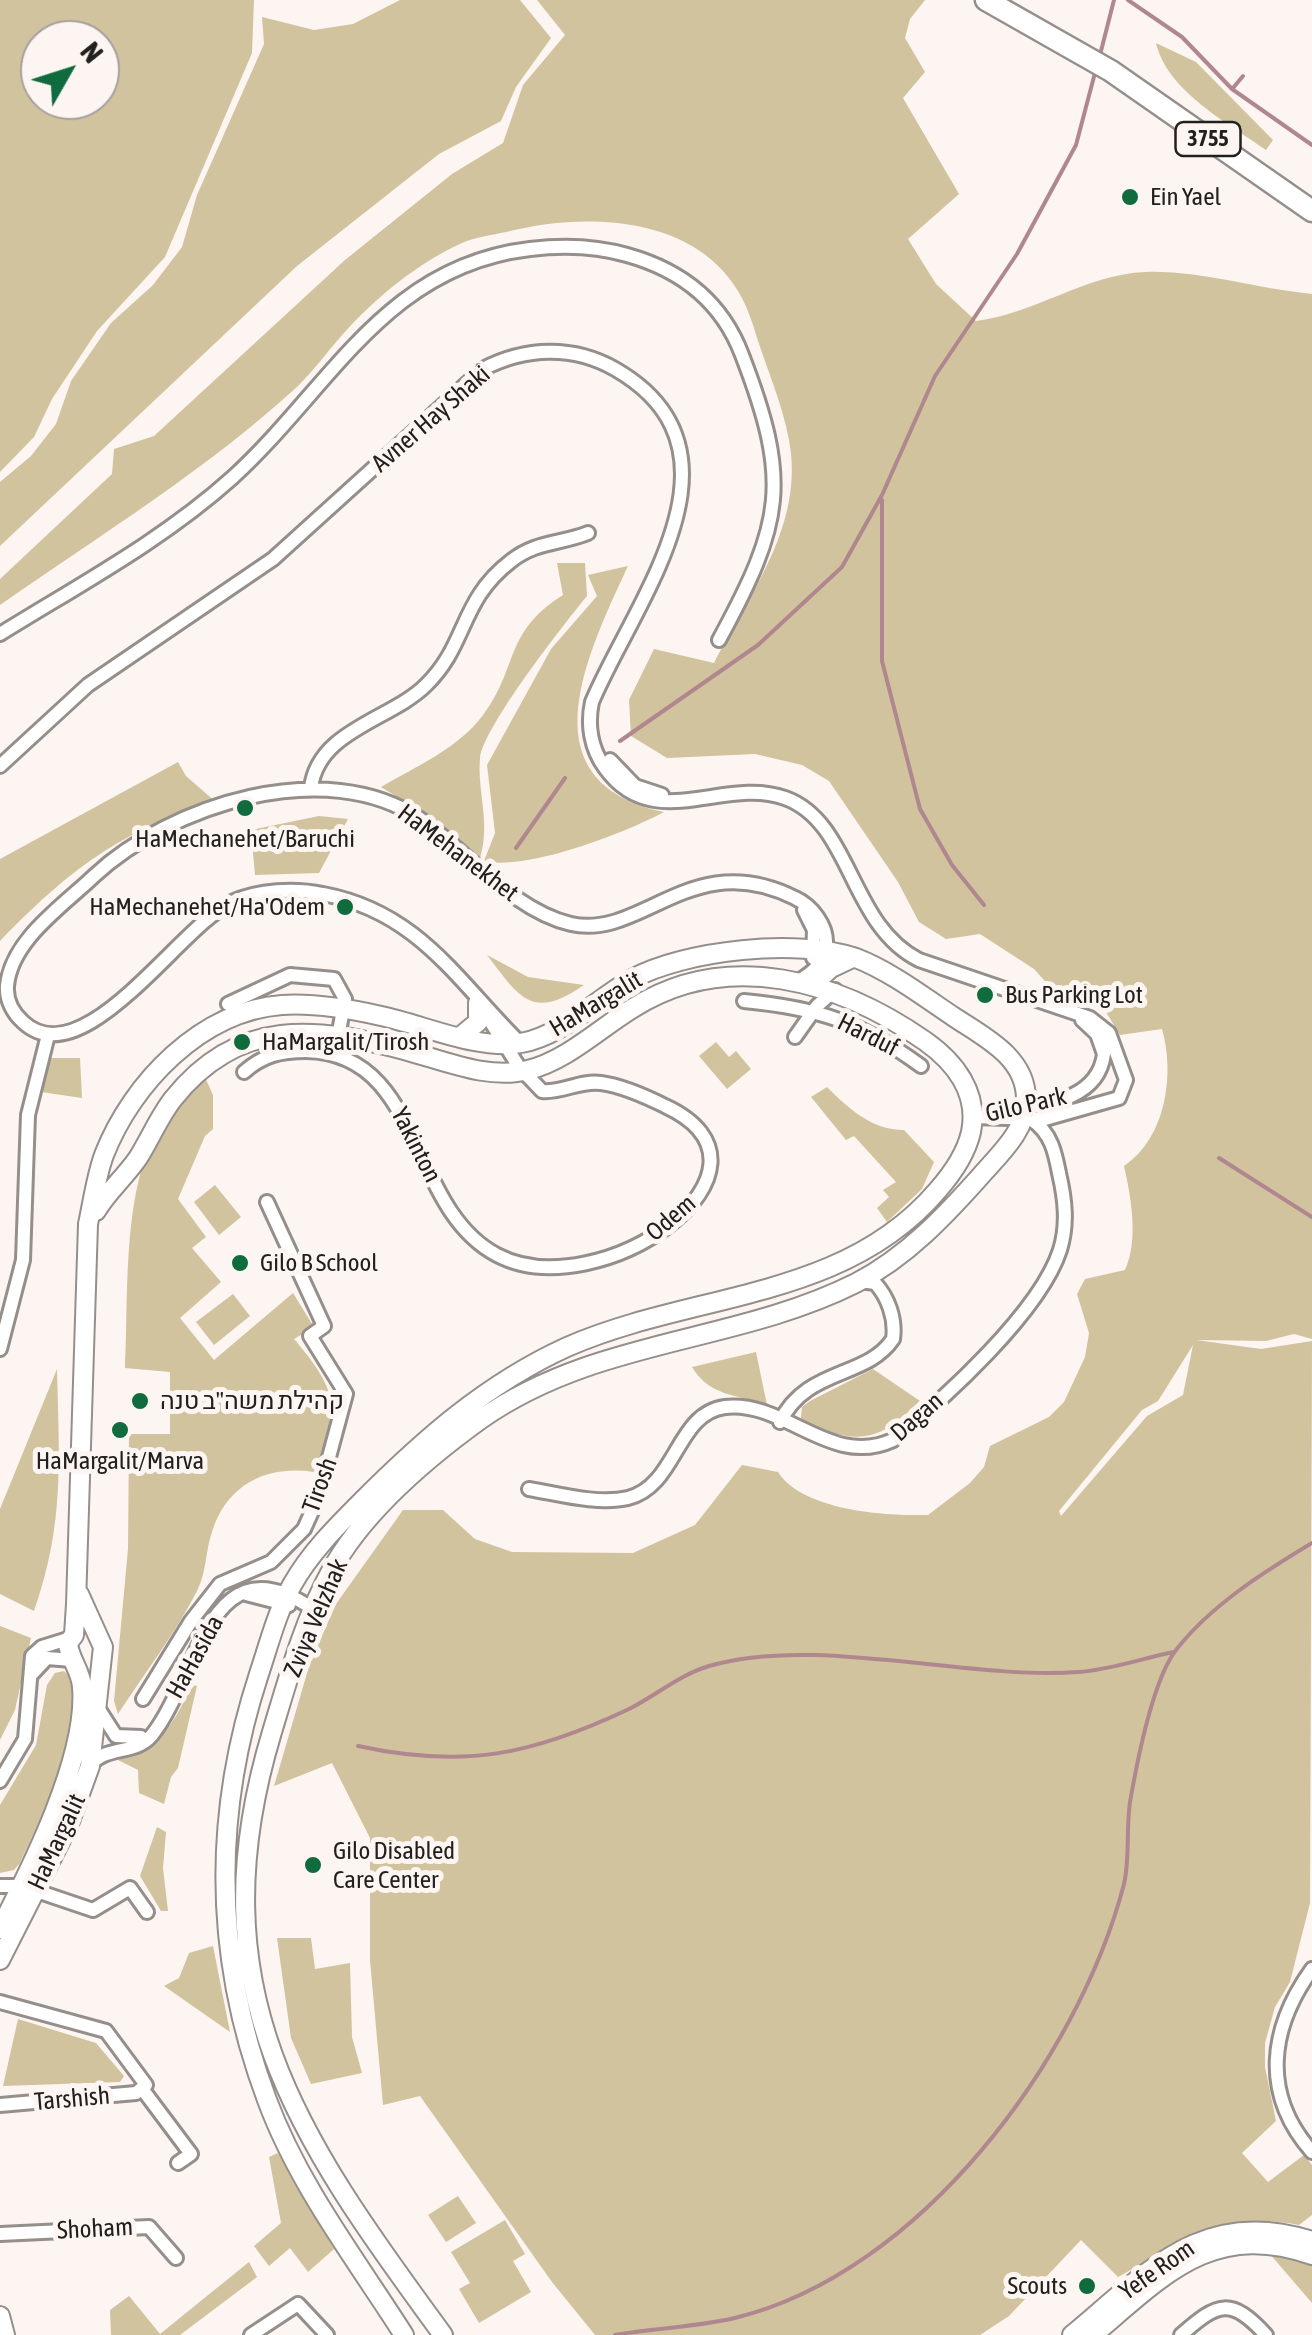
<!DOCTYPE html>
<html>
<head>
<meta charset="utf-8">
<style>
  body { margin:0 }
  #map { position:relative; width:1312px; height:2335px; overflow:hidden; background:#fcf5f2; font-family:"Asap Condensed",sans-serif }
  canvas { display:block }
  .north { position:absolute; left:20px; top:20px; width:100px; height:100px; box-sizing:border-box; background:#fcf5f2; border:2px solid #a5a09e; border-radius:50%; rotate:51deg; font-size:28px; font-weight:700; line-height:40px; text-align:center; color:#22201f }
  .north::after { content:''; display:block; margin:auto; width:35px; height:45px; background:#106b3e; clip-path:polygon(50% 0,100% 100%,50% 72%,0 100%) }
</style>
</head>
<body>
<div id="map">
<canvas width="1312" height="2335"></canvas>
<div class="north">N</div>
</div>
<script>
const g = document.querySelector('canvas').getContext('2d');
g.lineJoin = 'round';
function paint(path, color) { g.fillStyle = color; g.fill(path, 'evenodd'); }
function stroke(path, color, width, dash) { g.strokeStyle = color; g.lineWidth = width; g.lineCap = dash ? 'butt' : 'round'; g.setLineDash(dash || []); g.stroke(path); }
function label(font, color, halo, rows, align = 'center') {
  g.font = font + ' "Asap Condensed",Heebo,sans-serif'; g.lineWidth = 10; g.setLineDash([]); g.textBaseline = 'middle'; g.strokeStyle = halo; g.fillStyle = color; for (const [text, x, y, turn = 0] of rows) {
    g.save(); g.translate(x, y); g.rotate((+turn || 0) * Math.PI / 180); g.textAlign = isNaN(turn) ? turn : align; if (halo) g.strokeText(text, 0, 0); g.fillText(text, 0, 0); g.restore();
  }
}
paint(new Path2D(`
  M0,0H254L252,53L165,257L97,331L52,399L34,437L0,472ZM100,40V100H40V40Z
  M400,0H520L551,38L516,87L501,121L439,154L297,266L0,546V482L31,456L56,424L71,381L111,323L153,285L182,247L197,195L264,44L262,17L314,30L353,24Z
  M537,0H925L910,19L905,38L925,72L903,98L959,194L908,239L936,284L976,321C1034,314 1087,274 1145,272C1200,270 1257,289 1312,294V1339L1294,1334L1266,1341L1196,1340L1261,1349L1312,1341L1310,1903L1290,1982L1275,2007L1265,2043V2067L1276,2121L1242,2153L1268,2182L1304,2155L1312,2165V2215L1299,2225C1224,2210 1181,2243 1118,2277L1081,2240L1009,2316L980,2335H595L552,2282L420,2096L383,2105L370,1960V1838L332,1763L274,1786L310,1663L336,1604L403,1510H443L475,1539L512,1552L633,1553L695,1525L742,1465L778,1472C803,1511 886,1516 928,1515L970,1483L984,1467L990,1446L1049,1417L1064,1402L1085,1357L1089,1333L1077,1294L1085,1279L1125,1270C1139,1240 1131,1197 1124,1166C1166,1138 1175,1074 1162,1029L1120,1035L1106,1012L1052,989L1034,969L980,934L946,939L919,922L898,882L829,781L802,765L755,754L667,758L631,736L629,700L654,649L714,663C750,593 805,524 789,440C782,401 764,363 753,325C721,217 597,209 506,232C492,235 475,237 462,243C419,262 374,299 343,334C328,351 314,370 298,386C208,469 100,535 0,605V579L112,474L114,449L154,436L345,260L452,174L503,143L523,85L565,35ZM1193,1345L1183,1395L1147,1416L1061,1516L1059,1511L1142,1410L1158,1401Z
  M1156,43L1196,62L1273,140L1266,150C1228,123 1167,91 1156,43Z
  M557,563H585L587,596C564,624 484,726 480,758C477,792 491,823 480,858L435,820L381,787C415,767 459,748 483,715C519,667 503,633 563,595Z
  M628,566C588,653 523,782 664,812C625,833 527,871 484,861L495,833L487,765L551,649L597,596L588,575Z
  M178,762L186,776L217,803C122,828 68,871 0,941V859Z
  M319,816L348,819L319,873L255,875L251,830Z
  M487,955L528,977L584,985C532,1021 520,998 487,955Z
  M716,1042L729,1057L736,1051L751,1069L727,1089L699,1056Z
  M51,1058H80L82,1098L41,1092Z
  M204,1075L213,1095V1129L205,1136L178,1199L206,1237L192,1248L221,1282L180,1318L214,1360L293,1293L314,1327L294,1339C336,1388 345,1413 314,1472C267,1465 227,1484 212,1532C205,1552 207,1571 197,1591C175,1634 144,1674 118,1714L114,1701L128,1549L129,1434H170V1372L125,1368C129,1294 121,1186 162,1122C174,1105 191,1090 204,1075Z
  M827,1087C849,1109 872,1130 904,1130L934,1162L922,1189L887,1222L877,1208L889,1197L883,1190L896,1182L854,1136L846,1140L811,1097Z
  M215,1185L241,1217L219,1235L194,1202Z
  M233,1294L250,1316L214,1345L196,1322Z
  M756,1352L767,1405C737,1394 710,1397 692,1367Z
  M57,1369C59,1460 65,1523 34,1611L0,1594V1509Z
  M873,1369L920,1401C890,1430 871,1445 829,1432C818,1428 809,1427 801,1418L802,1407L810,1401Z
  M0,1626L31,1638L15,1710L0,1740Z
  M64,1671C101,1699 36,1829 20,1863L14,1870L0,1873V1805L36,1745L47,1685L55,1673Z
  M192,1685L197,1686L178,1768L171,1777L164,1804L139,1793L138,1770L118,1760C165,1740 170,1730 192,1685Z
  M157,1827L166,1832L163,1868L168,1911H161L140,1876Z
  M277,1938H311L315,1969L350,1963L352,2037L362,2073L311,2084L291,2038Z
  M213,1946L230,2032L164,1986L179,1978L189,1953Z
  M18,2019L96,2043L124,2076L120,2082L3,2086Z
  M278,2153L334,2249L308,2272L290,2248L269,2266L254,2246L281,2223L269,2157Z
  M458,2196L476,2223L446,2242L428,2215Z
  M505,2220L525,2254L513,2261L531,2292L479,2323L459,2289L470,2283L451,2252Z
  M1269,2253L1312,2264V2303Z
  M249,2262L257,2277L180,2335H111L110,2310L129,2296L160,2334Z`), '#d1c39d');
stroke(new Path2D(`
  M1128,0L1182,37L1232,89L1312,145
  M1100,55L1114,0
  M1233,88L1243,76
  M882,500V661L920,809L952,865L984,905
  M620,741L758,645L842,567L882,495L935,376L1017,254L1076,145L1096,69
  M516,848L565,778
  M1219,1158L1312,1217
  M358,1746C464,1769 532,1755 629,1709C655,1696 681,1674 709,1666C817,1635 964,1680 1078,1672C1110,1670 1143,1658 1174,1652
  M615,2335C654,2328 697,2327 735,2318C920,2273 1078,2060 1124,1884C1130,1858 1126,1828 1130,1802C1137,1762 1152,1681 1176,1650C1211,1605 1264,1572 1312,1543`), '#b0878f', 4);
const street = new Path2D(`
  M0,634C79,585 163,540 232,478C330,389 384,266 530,249C562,245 596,246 627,255C681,270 722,302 742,355C791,482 783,522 719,640
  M610,760L635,786L662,795
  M0,766L88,685L273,559L483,369C525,347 573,345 615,369C758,451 634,602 592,702C587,725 591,749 605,768C653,835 723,776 785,798C852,822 849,925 919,960L1090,1018L1109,1033L1126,1080L1119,1098L1045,1119L972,1117
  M311,788C318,730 391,720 426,685C468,644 459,601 511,561C536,541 561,544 588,533
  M804,910L814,930L813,958
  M744,1001C818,1008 861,1022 921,1066
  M228,1004L290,975L334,979L345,999L337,1042
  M795,1037L817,1006L835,990
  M520,1043C458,982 419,912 323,894C295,888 258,890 232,902C180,926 83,1078 23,1022C13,1013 6,1000 7,986C11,940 64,905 94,876C170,805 326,755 420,819C468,852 512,910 571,924C642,940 692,846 795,898C812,906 827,925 826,944C826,963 811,974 797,982
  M244,1072C263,1055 281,1051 306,1051C424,1053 407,1208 497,1255C599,1309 801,1169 665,1106C645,1096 623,1086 601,1083C580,1080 562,1093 542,1091L519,1067L487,1016
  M987,1114C1028,1104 1097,1108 1104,1054L1097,1034L1082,1020
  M0,1349L23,1260L28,1115L48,1035
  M780,1422C807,1367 866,1379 893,1339C896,1319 888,1297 875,1283L860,1281
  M529,1489C559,1494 598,1505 628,1498C677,1486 676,1413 725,1407C785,1400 831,1469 893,1440C944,1399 1040,1312 1060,1250C1068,1224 1065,1199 1059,1173C1055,1152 1051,1133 1032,1120
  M246,1594L289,1605
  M32,1674L47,1658L72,1660
  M143,1699L191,1621L220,1584L271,1562L304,1529L318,1498L346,1394L310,1336L324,1326L267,1202
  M98,1708L116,1736L141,1737
  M91,1764C108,1745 136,1755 152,1735C199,1676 209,1536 314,1610
  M0,1781L25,1739L32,1656L42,1647L71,1638
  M0,1886H22L93,1910L130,1888L147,1912
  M1312,1969C1269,2029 1261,2094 1312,2152
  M0,2002L106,2031L146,2085L136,2093L0,2105
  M143,2090L191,2154L178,2163
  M0,2234L149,2227L176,2258
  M251,2335L298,2304L327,2335
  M1181,2335C1218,2302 1231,2297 1266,2335`);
const secondary = new Path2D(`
  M812,985L831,968L852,958
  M461,1036L478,1022V1003
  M96,1211C108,1191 125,1177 138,1158C150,1139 159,1117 173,1099C239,1016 317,1027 408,1051C445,1061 489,1080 528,1070C566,1061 600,1028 633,1008C728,948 839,981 925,1041C955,1062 979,1093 971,1132C966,1154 952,1174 937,1191C843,1301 692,1292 567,1347C486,1384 424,1439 362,1501C336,1527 310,1553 292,1585C277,1612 269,1644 259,1674C212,1817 214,1959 267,2100C299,2186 355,2258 404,2335
  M0,1929C31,1868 88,1756 82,1687C81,1670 69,1659 68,1643L74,1635L76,1604L88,1224C93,1201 96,1177 104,1155C132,1083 201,1011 282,1005C313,1003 350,1009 381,1016C424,1025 476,1050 521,1043C562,1036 596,999 632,979C685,950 798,938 856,958C890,971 924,997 954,1017C984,1037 1026,1057 1026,1099C1027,1128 1003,1151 985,1171C947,1214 907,1257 856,1283C734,1344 597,1338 481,1419C427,1458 363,1512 331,1571C304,1620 288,1679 272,1732C194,1990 296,2135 443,2335
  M0,1960L69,1824L90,1766L103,1647L79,1594
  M0,2316L5,2335
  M1072,2335C1149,2271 1204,2206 1312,2241
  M1093,2335C1163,2276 1212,2220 1312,2255`);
const primary = new Path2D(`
  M986,0L1111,71L1312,211`);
stroke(street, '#958f8c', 18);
stroke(secondary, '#958f8c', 22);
stroke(primary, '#958f8c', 25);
stroke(street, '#fff', 12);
stroke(secondary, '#fff', 18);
stroke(primary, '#fff', 20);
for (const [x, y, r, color] of [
  [1130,197,10,"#106b3e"],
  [245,808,10,"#106b3e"],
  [345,907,10,"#106b3e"],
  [985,995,10,"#106b3e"],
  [242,1042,10,"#106b3e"],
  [240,1263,10,"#106b3e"],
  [140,1401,10,"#106b3e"],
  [120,1430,10,"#106b3e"],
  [313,1865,10,"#106b3e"],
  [1087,2286,10,"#106b3e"]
]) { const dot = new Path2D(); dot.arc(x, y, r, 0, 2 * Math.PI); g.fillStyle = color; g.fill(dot); stroke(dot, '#fcf5f2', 4); }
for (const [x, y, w] of [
  [1208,139,65]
]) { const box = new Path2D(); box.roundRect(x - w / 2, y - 17, w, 34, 8); g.fillStyle = '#fcf5f2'; g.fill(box); stroke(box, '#22201f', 2.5); }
label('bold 22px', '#22201f', null, [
  ["3755",1208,139]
]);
label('25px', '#22201f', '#fcf5f2', [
  ["Ein Yael",1150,197],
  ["HaMechanehet/Baruchi",245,839,"center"],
  ["HaMechanehet/Ha'Odem",325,907,"right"],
  ["Bus Parking Lot",1005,995],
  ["HaMargalit/Tirosh",262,1042],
  ["Gilo B School",260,1263],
  ["קהילת משה\"ב טנה",160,1401],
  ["HaMargalit/Marva",120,1461,"center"],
  ["Gilo Disabled",333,1851],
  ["Care Center",333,1880],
  ["Scouts",1067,2286,"right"]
], 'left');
label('25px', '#22201f', '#fcf5f2', [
  ["Avner Hay Shaki",431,419,-41],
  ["HaMehanekhet",458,853,37],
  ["HaMargalit",596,1004,-31],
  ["Harduf",868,1035,27],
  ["Gilo Park",1026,1105,-13],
  ["Yakinton",416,1145,63],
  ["Odem",671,1218,-41],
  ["Dagan",917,1417,-41],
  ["Tirosh",320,1485,-70],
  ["Zviya VeIzhak",316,1618,-67],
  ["HaHasida",195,1657,-61],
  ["HaMargalit",57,1842,-65],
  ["Tarshish",72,2099,-5],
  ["Shoham",95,2229,-3],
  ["Yefe Rom",1157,2270,-35]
]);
</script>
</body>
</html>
